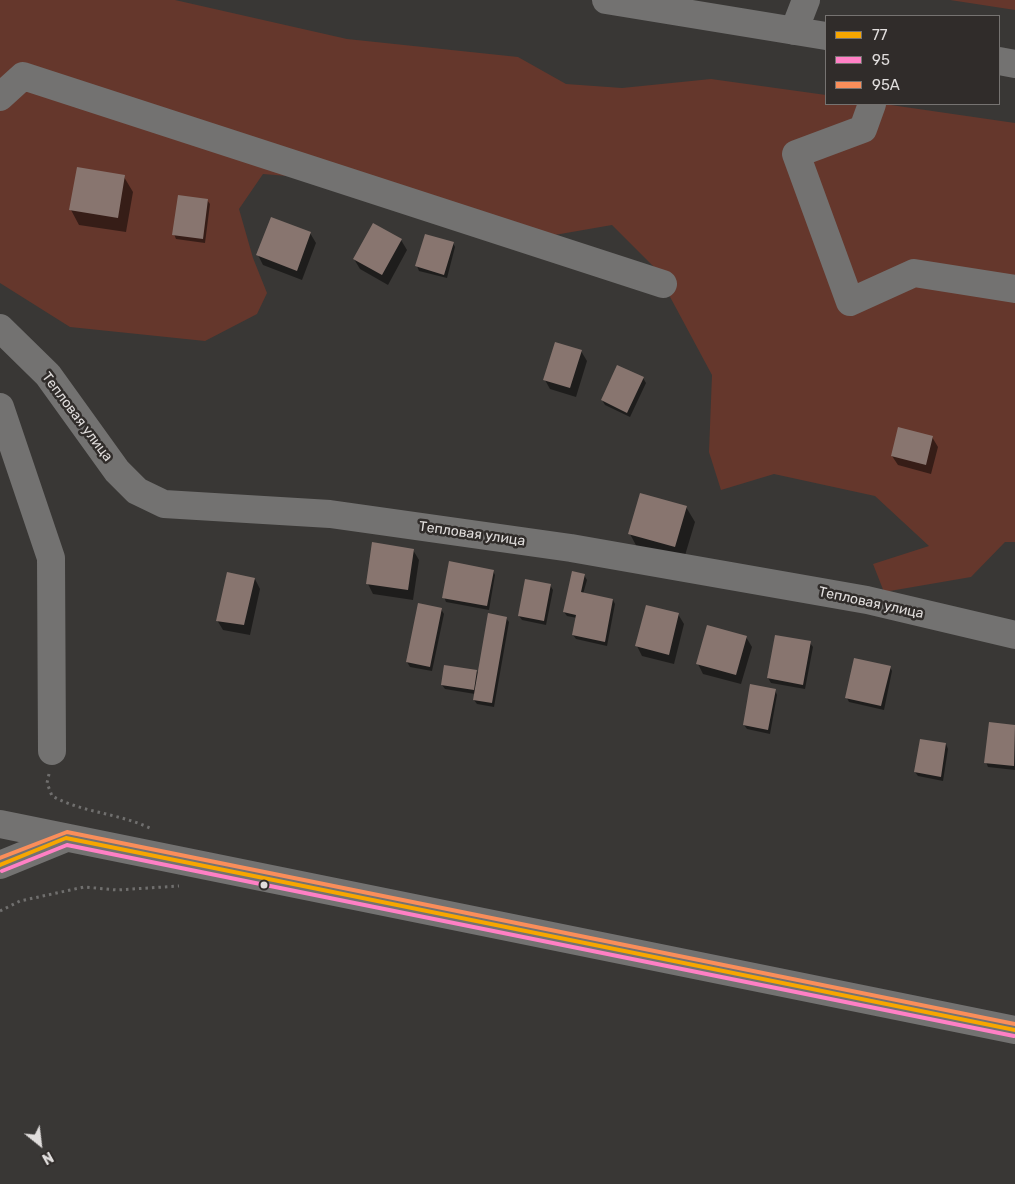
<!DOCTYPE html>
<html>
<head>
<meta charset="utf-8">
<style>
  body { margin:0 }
  #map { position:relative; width:1015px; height:1184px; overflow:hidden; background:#393735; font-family:Rubik,sans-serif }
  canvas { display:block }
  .legend { position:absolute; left:825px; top:15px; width:175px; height:90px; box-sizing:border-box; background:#302c2a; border:1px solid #767371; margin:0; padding:6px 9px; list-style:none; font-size:15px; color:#e0dddc }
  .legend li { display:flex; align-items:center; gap:10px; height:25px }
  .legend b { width:25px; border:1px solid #767371 }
  .north { position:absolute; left:15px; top:1119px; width:50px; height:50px; -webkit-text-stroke:4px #302c2a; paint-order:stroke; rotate:151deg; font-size:14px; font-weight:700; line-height:20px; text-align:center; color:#e0dddc }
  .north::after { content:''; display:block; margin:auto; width:18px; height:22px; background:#e0dddc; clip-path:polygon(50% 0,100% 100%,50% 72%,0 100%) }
</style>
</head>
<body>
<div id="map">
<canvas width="1015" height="1184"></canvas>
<ul class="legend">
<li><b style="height:6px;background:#f7a600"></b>77</li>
<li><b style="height:6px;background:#ff80c5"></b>95</li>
<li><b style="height:6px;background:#fa8e5a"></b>95А</li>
</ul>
<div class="north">N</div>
</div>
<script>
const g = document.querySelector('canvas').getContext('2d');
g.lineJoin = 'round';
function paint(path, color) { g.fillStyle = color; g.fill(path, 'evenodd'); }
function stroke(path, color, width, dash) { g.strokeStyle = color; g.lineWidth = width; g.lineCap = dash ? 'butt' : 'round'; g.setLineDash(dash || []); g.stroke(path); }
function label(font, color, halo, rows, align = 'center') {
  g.font = font + ' Rubik,sans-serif'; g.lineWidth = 5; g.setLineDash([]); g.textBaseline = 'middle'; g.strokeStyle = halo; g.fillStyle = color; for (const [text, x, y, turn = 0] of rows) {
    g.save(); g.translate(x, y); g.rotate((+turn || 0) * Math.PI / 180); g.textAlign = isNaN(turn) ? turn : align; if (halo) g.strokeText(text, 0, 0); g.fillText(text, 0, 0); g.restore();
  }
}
paint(new Path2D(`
  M0,0H175L347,39L518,57L566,84L622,88L711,79L826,95V104H884L1015,123V542H1005L971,577L884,592L873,564L929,546L875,496L774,474L721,490L709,452L712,375L654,267L612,225L543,237L361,182L263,174L239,209L253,258L267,293L257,314L205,341L70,327L0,283Z
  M950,0H1015V10Z`), '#65372c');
paint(new Path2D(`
  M124,177L133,192L126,232L79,225L71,210Z
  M207,200L210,204L205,243L176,239L174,234Z
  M310,233L316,243L302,280L263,265L258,255Z
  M401,240L407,250L388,285L360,269L354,259Z
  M453,243L455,247L447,278L419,271L417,266Z
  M581,351L587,361L576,397L550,389L545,380Z
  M643,378L646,383L630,417L605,405L602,400Z
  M932,437L938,447L931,474L898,465L892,456Z
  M686,507L695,522L683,562L638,549L630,534Z
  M413,550L419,560L413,600L373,594L368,584Z
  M493,571L495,575L489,610L446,602L444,597Z
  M584,575L587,580L583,594L613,600L615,604L607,646L576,639L573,635L577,618L567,616L564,612Z
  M255,579L260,589L250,635L223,630L217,620Z
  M550,585L553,590L546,625L522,620L519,616Z
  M441,609L444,614L432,671L410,667L407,662Z
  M678,614L684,624L674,664L642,656L637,646Z
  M506,618L509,622L494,707L477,704L474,700L475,694L445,689L442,685L445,666L479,672Z
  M746,637L752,647L741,684L703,674L698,664Z
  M776,637L810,643L813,647L805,689L771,683L768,678Z
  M890,667L892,671L884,710L849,702L847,698Z
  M775,690L777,695L770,734L747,729L744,725Z
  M990,724L1015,727V770L988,767L986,762Z
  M946,744L948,749L943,781L918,776L915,772Z`), '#0007');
paint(new Path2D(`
  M77,167L125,175L118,218L69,210Z
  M178,195L208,199L203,239L172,235Z
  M271,217L311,232L297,271L256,255Z
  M373,223L402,239L382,275L353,259Z
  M425,234L454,242L444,275L415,266Z
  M555,342L582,350L570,388L543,380Z
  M617,365L644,377L627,413L601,400Z
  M898,427L933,436L926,465L891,456Z
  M640,493L687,506L675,547L628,534Z
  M372,542L414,549L408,590L366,584Z
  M449,561L494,570L487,606L442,598Z
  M572,571L585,574L581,592L613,599L605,642L572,635L576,615L563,612Z
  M227,572L255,578L244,625L216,621Z
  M525,579L551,584L544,621L518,616Z
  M418,603L442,608L430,667L406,662Z
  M646,605L679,613L669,655L635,646Z
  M488,613L507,617L492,703L473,700Z
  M707,625L747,636L736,675L696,664Z
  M775,635L811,641L803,685L767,678Z
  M854,658L891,666L881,706L845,698Z
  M444,665L477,670L474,690L441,685Z
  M750,684L776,689L768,730L743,725Z
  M989,722L1015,725L1014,766L984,763Z
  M920,739L946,743L941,777L914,772Z`), '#88756f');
stroke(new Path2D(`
  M49,774L47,783L52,796C83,813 119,813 152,829
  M0,911L20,901L84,887L117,890L179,886`), '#706f6e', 3, [2.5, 4]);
stroke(new Path2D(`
  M606,0L826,36
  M794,31L806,0
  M999,61L1015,64
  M0,97L23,76L663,284
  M872,104L863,129L796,154L850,302L914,273L1015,289
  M0,328L48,375L117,471L137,491L164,504L330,514L571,548L867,600L1015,635
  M0,407L51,558L52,751
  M0,824L1015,1030
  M0,865L66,838`), '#737271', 28);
stroke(new Path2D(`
  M0,865L66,838L1015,1030`), '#f7a600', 4);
stroke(new Path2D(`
  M2,871L67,845L1014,1036`), '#ff80c5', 4);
stroke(new Path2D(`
  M0,858L67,832L1015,1024`), '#fa8e5a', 4);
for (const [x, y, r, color] of [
  [264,885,4.5,"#e0dddc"]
]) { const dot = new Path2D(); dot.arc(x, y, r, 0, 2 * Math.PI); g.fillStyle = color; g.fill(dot); stroke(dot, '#302c2a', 2); }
label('14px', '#e0dddc', '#302c2a', [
  ["Тепловая улица",77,417,53],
  ["Тепловая улица",472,534,8],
  ["Тепловая улица",871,603,12]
]);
</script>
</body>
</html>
